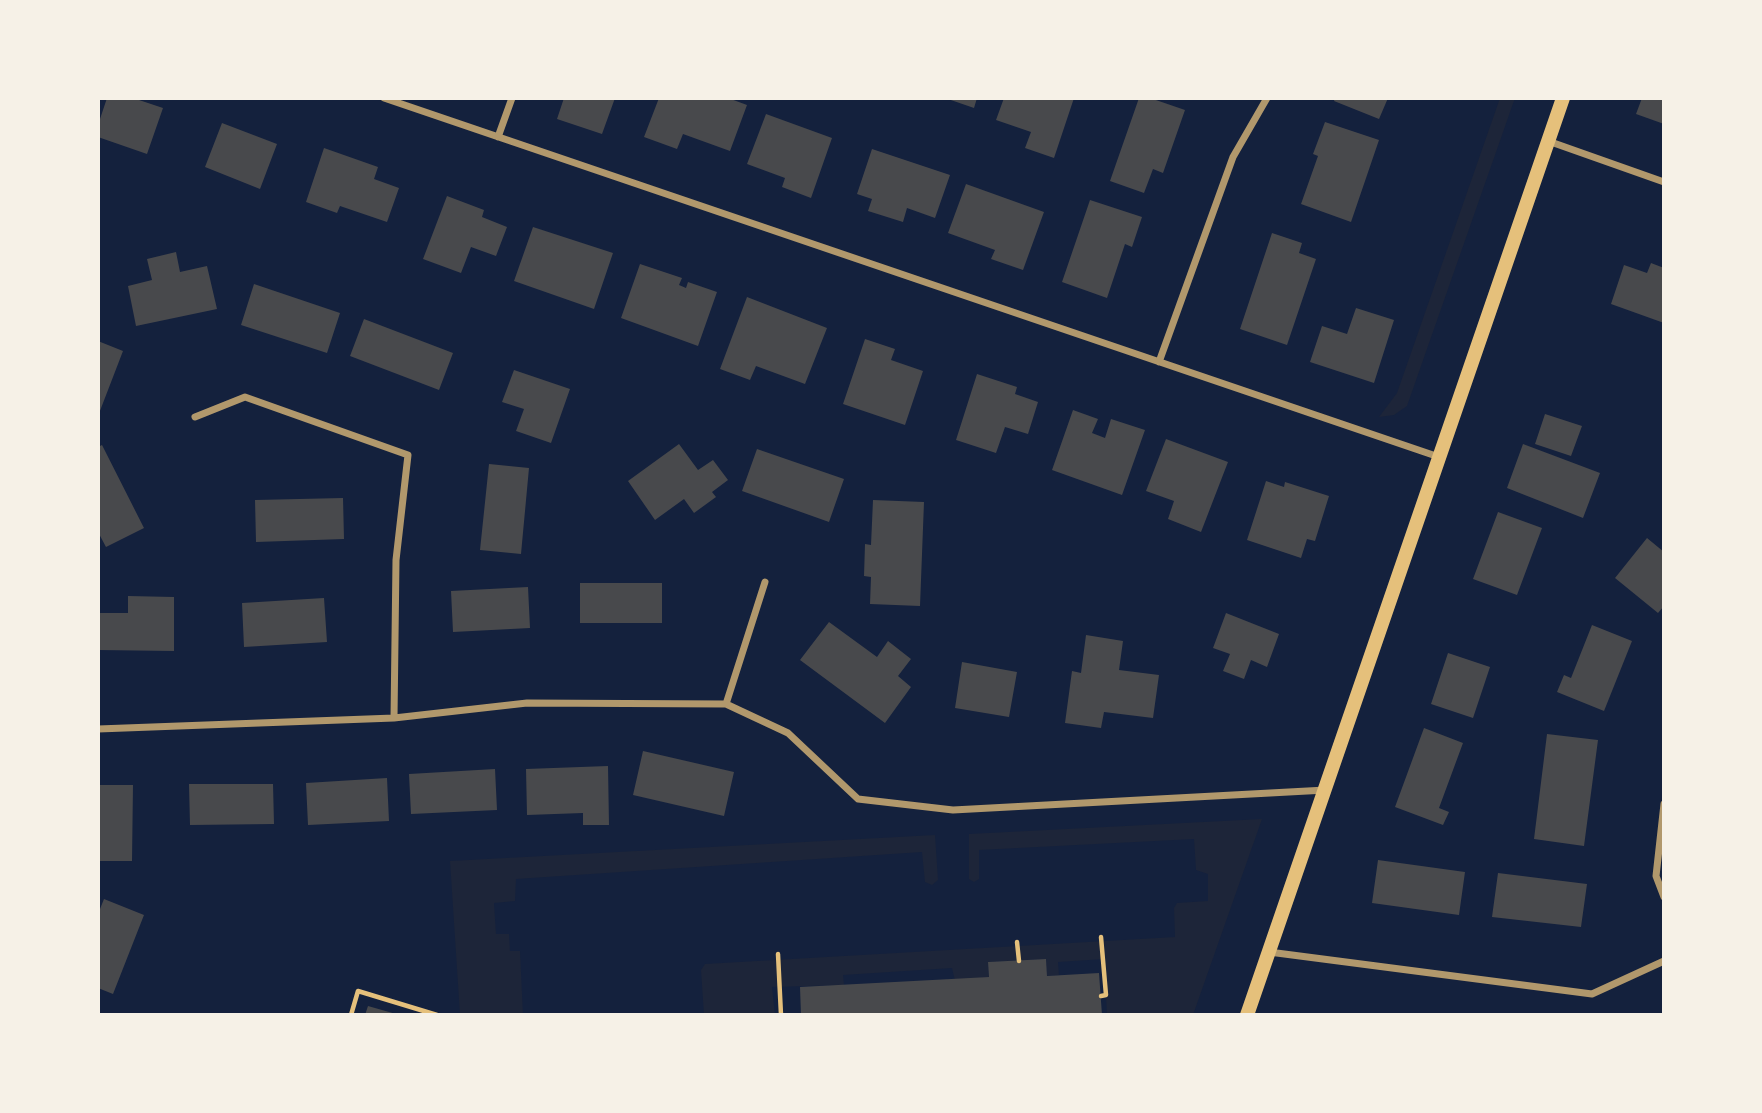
<!DOCTYPE html>
<html>
<head>
<meta charset="utf-8">
<style>
  body { margin:0 }
  #map { position:relative; width:1762px; height:1113px; overflow:hidden; background:#14213d; font-family:Roboto,sans-serif }
  canvas { display:block }
  .frame { position:absolute; inset:0; border:100px solid #f6f1e7; pointer-events:none }
</style>
</head>
<body>
<div id="map">
<canvas width="1762" height="1113"></canvas>
<div class="frame"></div>
</div>
<script>
const g = document.querySelector('canvas').getContext('2d');
g.lineJoin = 'round';
function paint(path, color) { g.fillStyle = color; g.fill(path, 'evenodd'); }
function stroke(path, color, width, dash) { g.strokeStyle = color; g.lineWidth = width; g.lineCap = dash ? 'butt' : 'round'; g.setLineDash(dash || []); g.stroke(path); }
paint(new Path2D(`
  M1500,98H1515L1407,406L1394,415L1379,417L1397,393Z
  M1262,819L1193,1015H1107L1104,959L1058,962L1059,975L1047,976L1046,959L988,962L989,977L955,981L952,968L843,975L844,985L772,987L775,1015H704L701,970L705,964L1175,937L1174,908L1177,903L1208,901V874L1196,870L1194,839L979,850V879L974,882L969,879V834Z
  M935,835L938,880L932,885L925,882L922,852L516,879L515,901L494,903L496,934H509L510,951H520L523,1015H460L450,861Z`), '#1d2539');
paint(new Path2D(`
  M107,98H133L163,108L147,154L98,137V125Z
  M564,98H615L602,134L557,119Z
  M659,98H728L747,105L730,151L683,134L677,149L644,137Z
  M945,98H977L974,108Z
  M1004,98H1074L1054,158L1025,148L1031,132L996,120Z
  M1139,98H1150L1185,110L1163,173L1153,169L1144,193L1110,181Z
  M1335,98H1388L1379,119L1334,101Z
  M1642,98H1664V124L1636,114Z
  M766,114L832,138L811,198L782,187L785,178L747,164Z
  M1325,122L1379,140L1351,222L1301,204L1318,156L1313,154Z
  M222,123L277,144L260,189L205,167Z
  M324,148L378,167L374,179L399,188L387,222L340,206L337,213L306,202Z
  M872,149L950,175L935,218L907,208L903,222L868,211L872,199L857,194Z
  M966,184L1044,212L1023,270L991,259L995,250L948,233Z
  M447,196L484,210L482,217L507,227L496,256L471,247L461,273L423,259Z
  M1090,200L1142,217L1132,247L1125,244L1107,298L1062,282Z
  M533,227L613,253L594,309L514,281Z
  M1272,233L1302,243L1299,253L1316,259L1287,345L1240,329Z
  M176,252L180,272L207,266L217,309L136,326L128,286L152,280L147,259Z
  M1651,263L1664,268V323L1611,304L1624,265L1647,273Z
  M640,264L682,278L679,285L686,288L688,282L717,292L698,346L621,318Z
  M254,284L340,313L327,353L241,325Z
  M747,297L827,328L805,384L756,366L750,380L720,369Z
  M1356,308L1394,320L1374,383L1310,362L1322,326L1347,334Z
  M364,319L453,353L439,390L350,356Z
  M865,339L895,349L891,360L923,371L905,425L843,404Z
  M98,341L123,351L98,416Z
  M514,370L570,389L551,443L516,431L524,409L502,402Z
  M977,374L1017,387L1015,394L1038,402L1028,434L1005,427L996,453L956,440Z
  M1073,410L1098,419L1092,433L1105,438L1111,419L1145,430L1122,495L1052,470Z
  M1545,414L1582,426L1571,456L1535,444Z
  M1166,439L1228,462L1201,532L1168,519L1174,501L1146,491Z
  M679,444L698,470L713,460L728,480L712,492L716,497L694,513L684,499L655,520L628,481Z
  M1523,444L1600,473L1583,518L1507,488Z
  M102,445L144,528L106,547L98,532V447Z
  M757,449L844,479L829,522L742,491Z
  M489,464L529,468L521,554L480,550Z
  M1266,481L1284,487L1285,482L1329,496L1315,541L1307,539L1301,558L1247,540Z
  M343,498L344,539L256,542L255,500Z
  M873,500L924,502L920,606L870,604L871,577L864,576L865,544L871,545Z
  M1498,512L1542,528L1517,595L1473,579Z
  M1647,538L1664,552V606L1658,613L1615,578Z
  M580,583H662V623H580Z
  M528,587L530,628L453,632L451,591Z
  M128,596L174,597V651L98,650V613H128Z
  M324,598L327,642L244,647L242,603Z
  M1226,613L1279,634L1267,667L1251,660L1244,679L1223,671L1230,654L1213,648Z
  M829,622L877,657L888,641L911,659L898,676L911,687L885,723L800,660Z
  M1592,625L1632,641L1604,711L1557,692L1564,675L1571,678Z
  M1086,635L1123,641L1119,670L1159,675L1153,718L1104,712L1101,728L1065,723L1072,671L1081,673Z
  M1448,653L1490,667L1473,718L1431,704Z
  M962,662L1017,672L1009,717L955,708Z
  M1424,728L1463,743L1439,808L1449,812L1443,825L1395,807Z
  M1547,734L1598,740L1584,846L1534,839Z
  M643,751L734,772L724,816L633,795Z
  M608,766L609,825H583V813L527,815L526,769Z
  M495,769L497,810L411,814L409,774Z
  M387,778L389,821L308,825L306,783Z
  M189,784H273L274,824L190,825Z
  M98,785H133L132,861H98Z
  M1378,860L1465,872L1459,915L1372,903Z
  M1498,873L1587,884L1581,927L1492,917Z
  M104,899L144,915L113,994L98,988V914Z
  M1046,959L1047,976L1099,973L1102,1015H801L800,987L989,977L988,962Z
  M368,1006L396,1014V1015H365Z`), '#48494c');
stroke(new Path2D(`
  M1017,942L1019,961
  M778,954L781,1015
  M1101,996L1106,995L1101,937
  M351,1015L358,991L437,1015`), '#e5c07b', 4.5);
stroke(new Path2D(`
  M384,98L1439,457
  M498,137L512,98
  M1548,141L1664,182
  M1159,362L1233,157L1267,98
  M195,417L245,397L408,455L396,560L394,718
  M726,704L765,582
  M98,729L394,718L527,703L726,704L788,733L858,799L953,810L1326,790
  M1664,804L1656,876L1664,897
  M1269,952L1592,994L1664,961`), '#b1986c', 7);
stroke(new Path2D(`
  M1247,1015L1563,98`), '#e5c07b', 14);
</script>
</body>
</html>
